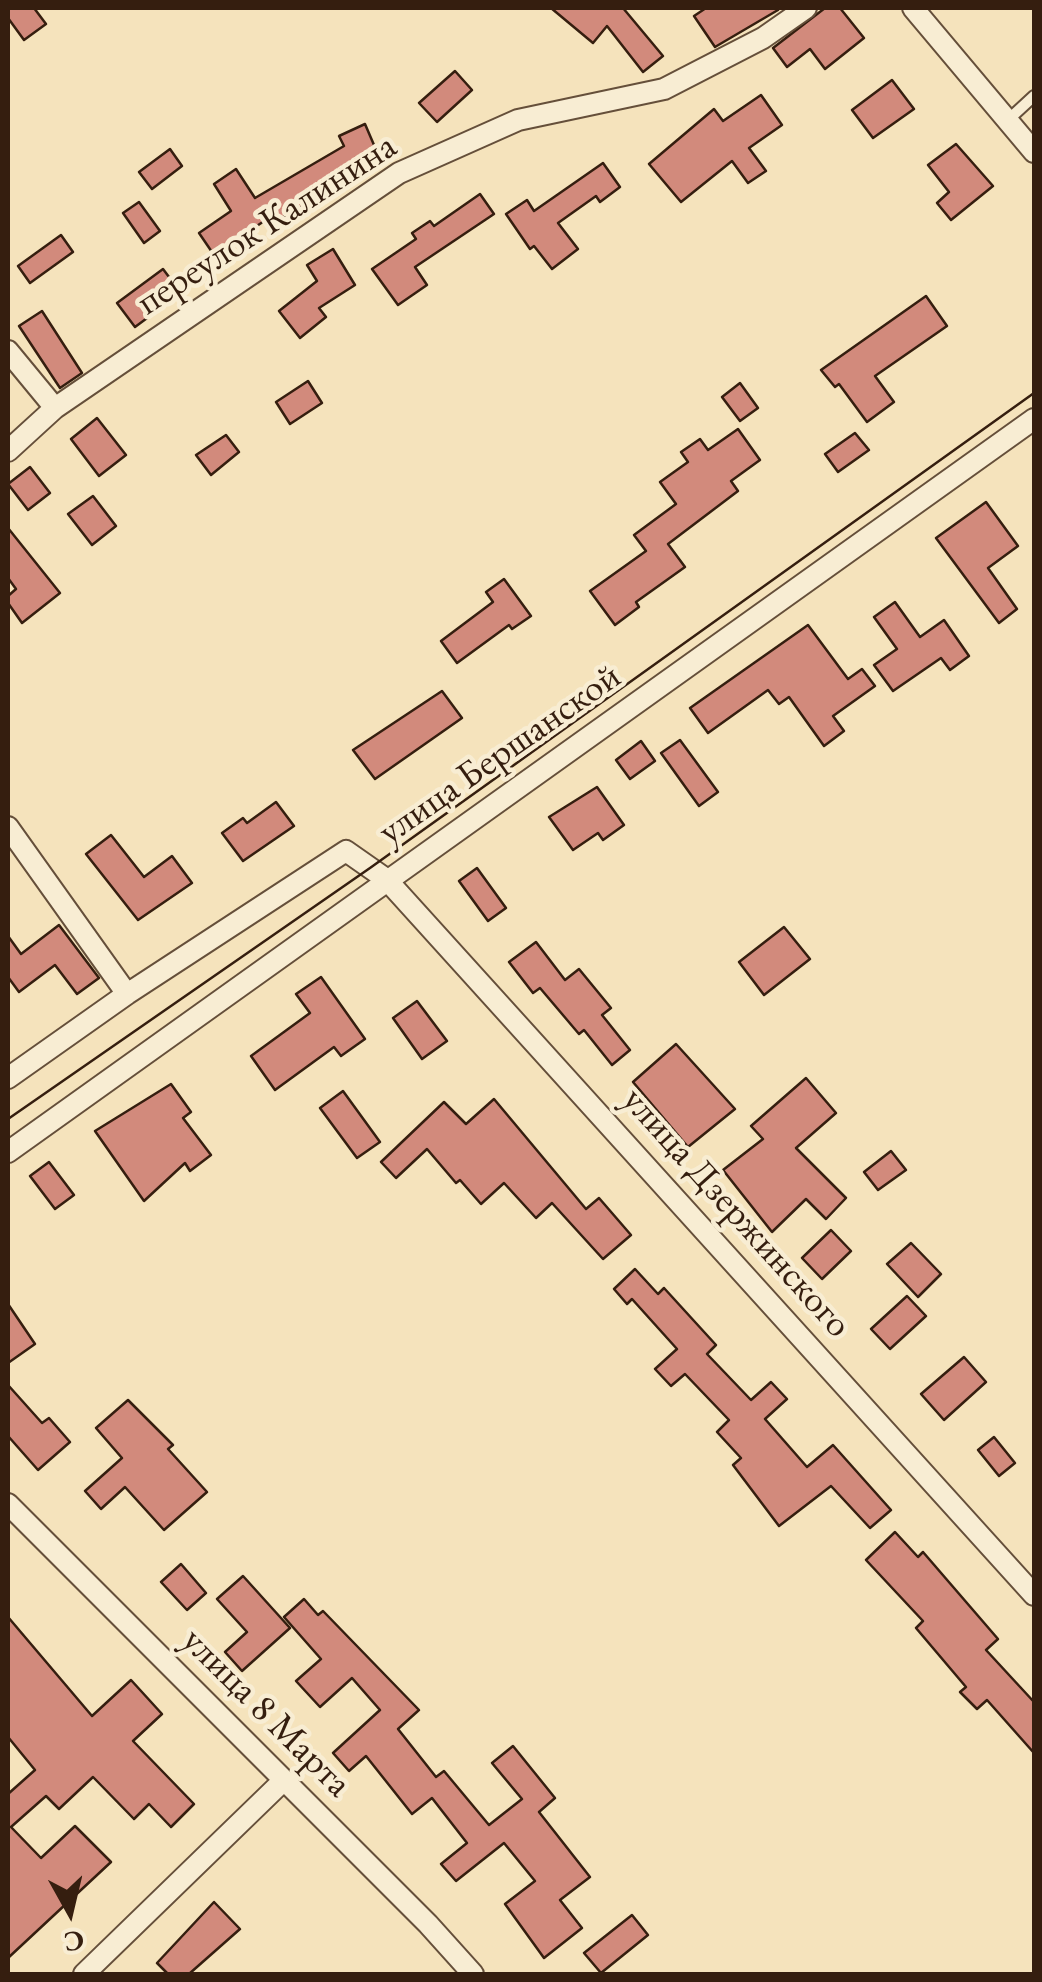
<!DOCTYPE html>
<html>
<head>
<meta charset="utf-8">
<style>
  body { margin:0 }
  #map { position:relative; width:1042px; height:1982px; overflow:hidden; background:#f5e3bc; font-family:"EB Garamond",serif }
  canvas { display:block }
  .frame { position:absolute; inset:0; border:10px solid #351e0f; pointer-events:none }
  .north { position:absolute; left:20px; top:1862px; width:100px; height:100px; -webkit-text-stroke:8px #f8edd3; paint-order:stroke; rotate:172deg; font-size:28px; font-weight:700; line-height:40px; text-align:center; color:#351e0f }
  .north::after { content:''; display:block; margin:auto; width:35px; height:45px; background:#351e0f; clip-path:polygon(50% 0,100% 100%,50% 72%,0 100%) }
</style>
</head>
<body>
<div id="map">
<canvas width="1042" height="1982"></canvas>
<div class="frame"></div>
<div class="north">С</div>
</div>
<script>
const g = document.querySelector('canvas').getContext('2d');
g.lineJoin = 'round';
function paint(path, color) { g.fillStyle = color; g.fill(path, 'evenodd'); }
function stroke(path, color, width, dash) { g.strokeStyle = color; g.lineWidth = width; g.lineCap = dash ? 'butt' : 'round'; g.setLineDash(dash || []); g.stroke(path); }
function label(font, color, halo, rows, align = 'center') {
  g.font = font + ' "EB Garamond",serif'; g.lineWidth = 9; g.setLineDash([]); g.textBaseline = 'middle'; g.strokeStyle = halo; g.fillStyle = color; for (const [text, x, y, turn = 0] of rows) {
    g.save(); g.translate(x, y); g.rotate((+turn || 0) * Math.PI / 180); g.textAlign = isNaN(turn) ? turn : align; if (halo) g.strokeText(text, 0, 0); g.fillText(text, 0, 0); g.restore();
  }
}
const building = new Path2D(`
  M8,8H34L46,24L24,40L8,18Z
  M551,8H623L663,56L643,72L607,26L593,43Z
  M706,8H778V10L715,47L694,16Z
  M825,8H840L864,38L825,69L810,49L787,67L773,48Z
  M455,71L472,90L437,122L419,103Z
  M892,80L914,109L873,138L852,110Z
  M761,95L782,125L749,148L766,171L748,183L732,161L681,202L649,164L714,109L723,121Z
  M365,124L377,152L338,170L345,182L276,221L273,215L214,255L199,233L231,211L214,184L236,169L255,198L344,146L339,136Z
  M956,144L993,186L951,220L937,203L949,192L928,165Z
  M170,149L182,166L152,189L139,172Z
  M603,163L620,187L600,202L596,196L558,223L578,249L552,269L534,246L530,249L506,214L527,200L534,211Z
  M480,194L494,214L415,267L427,285L398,305L372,269L416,239L412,233L430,221L434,226Z
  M139,202L160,231L144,243L123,213Z
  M61,235L73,252L30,283L18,266Z
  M333,249L355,285L319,308L326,317L300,338L279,311L317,281L307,265Z
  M163,269L181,293L135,327L117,303Z
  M926,296L947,326L875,376L894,402L867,422L839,384L835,387L821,370Z
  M42,311L82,373L60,388L19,326Z
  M308,381L322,403L290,424L276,402Z
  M740,383L758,408L740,421L722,397Z
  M97,418L126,455L99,476L71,439Z
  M738,429L760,460L731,481L738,491L668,544L685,567L636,602L639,607L615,625L590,591L646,551L634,535L676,504L660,482L688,462L681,452L700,439L708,450Z
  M855,433L869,450L838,472L825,454Z
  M226,435L239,452L211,475L196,455Z
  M30,467L50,493L28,510L8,484Z
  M93,496L116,526L92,545L68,514Z
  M986,502L1018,546L988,568L1017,609L999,623L936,538Z
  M8,528L60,593L22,623L8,603V596L16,589L8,578Z
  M504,579L531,616L512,629L509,625L457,663L441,641L493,602L486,592Z
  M895,602L920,637L944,620L969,656L950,670L941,658L893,691L874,665L897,649L874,617Z
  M808,625L848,679L862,669L875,686L833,716L844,731L824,746L789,697L779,704L768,690L708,733L690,708Z
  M442,691L462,718L375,779L353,750Z
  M680,740L718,792L699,806L661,753Z
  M641,741L655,761L630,779L616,760Z
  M597,787L624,825L603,840L598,833L573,850L549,817Z
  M276,802L294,826L243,861L222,833L243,818L247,823Z
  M111,835L144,877L172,856L192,883L138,920L86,854Z
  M477,868L506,908L488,921L459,881Z
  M59,925L99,978L77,994L55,965L19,992L8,977V936L21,954Z
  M784,927L810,959L764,995L739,962Z
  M536,942L565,980L579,969L611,1008L602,1015L630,1050L612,1065L584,1030L579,1034L540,988L533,993L509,962Z
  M321,977L365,1039L341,1056L334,1047L275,1090L251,1056L310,1013L296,994Z
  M417,1001L447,1041L422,1059L393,1018Z
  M676,1044L735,1109L688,1147L633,1082Z
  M806,1078L836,1113L796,1148L846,1198L826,1219L806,1199L772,1232L723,1170L763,1139L751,1126Z
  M171,1084L191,1112L183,1118L211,1155L190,1171L185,1163L144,1201L95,1131Z
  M343,1091L380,1142L357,1158L320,1108Z
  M494,1099L586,1209L599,1198L631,1235L603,1259L552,1203L536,1218L504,1183L481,1204L460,1180L456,1183L427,1149L396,1178L381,1162L444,1102L466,1124Z
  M891,1151L906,1170L878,1190L864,1172Z
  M49,1162L74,1195L55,1209L30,1176Z
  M831,1230L851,1251L822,1279L802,1258Z
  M911,1243L941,1274L918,1297L887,1264Z
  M635,1269L658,1294L664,1288L716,1345L707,1354L751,1400L771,1382L787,1399L765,1419L807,1467L833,1445L891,1510L870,1528L831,1486L779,1526L733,1465L741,1458L717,1432L729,1420L685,1374L671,1386L655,1369L677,1349L632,1299L627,1304L614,1289Z
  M907,1296L926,1316L890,1349L871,1329Z
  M8,1304L35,1344L8,1363Z
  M964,1357L986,1382L944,1420L921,1394Z
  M8,1385L42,1423L49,1418L70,1442L38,1470L8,1436Z
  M128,1400L173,1445L168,1449L207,1492L164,1530L125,1487L101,1509L85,1491L122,1458L96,1428Z
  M994,1437L1015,1463L999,1476L978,1450Z
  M895,1532L918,1557L923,1552L998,1639L986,1650L1034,1702V1753L987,1700L977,1709L960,1692L966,1687L916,1628L923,1621L866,1560Z
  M181,1564L206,1593L187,1610L161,1582Z
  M243,1576L290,1628L242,1671L225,1652L247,1632L217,1599Z
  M304,1599L318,1615L323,1611L419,1710L398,1729L436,1777L444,1771L489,1825L522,1799L492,1763L513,1746L555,1798L539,1812L590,1877L560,1900L582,1928L544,1958L505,1904L535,1881L504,1843L456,1881L441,1864L467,1843L432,1798L412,1814L366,1756L349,1771L333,1753L380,1710L352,1678L320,1707L296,1681L321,1659L284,1617Z
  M8,1617L92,1716L131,1680L162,1714L133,1741L194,1804L171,1827L149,1804L134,1819L93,1777L59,1809L46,1796L11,1827L41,1858L75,1826L111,1862L8,1958V1794L35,1770L8,1737Z
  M214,1902L240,1929L189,1974H168L157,1963Z
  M632,1915L648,1935L601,1973L584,1953Z`);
paint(building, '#d28a7c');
stroke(building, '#351e0f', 2.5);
const lane = new Path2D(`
  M1008,120L1034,96`);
const street = new Path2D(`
  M913,8L1034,152
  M8,351L55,408
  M8,451L55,408L399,173L518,120L664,89L763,38L806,8
  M8,827L127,994
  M8,1078L127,994L346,851L386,879L1034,1595
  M8,1152L1034,419
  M8,1504L428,1924L473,1974
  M84,1974L284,1780`);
stroke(lane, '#654f3a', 14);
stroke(street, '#654f3a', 24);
stroke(lane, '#f8edd3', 10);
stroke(street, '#f8edd3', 20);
stroke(new Path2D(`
  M8,1119L370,868L1034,393`), '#351e0f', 2.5);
label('38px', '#351e0f', '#f8edd3', [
  ["переулок Калинина",267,225,-33],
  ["улица Бершанской",500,755,-35],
  ["улица Дзержинского",736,1213,48],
  ["улица 8 Марта",266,1713,45]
]);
</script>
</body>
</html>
